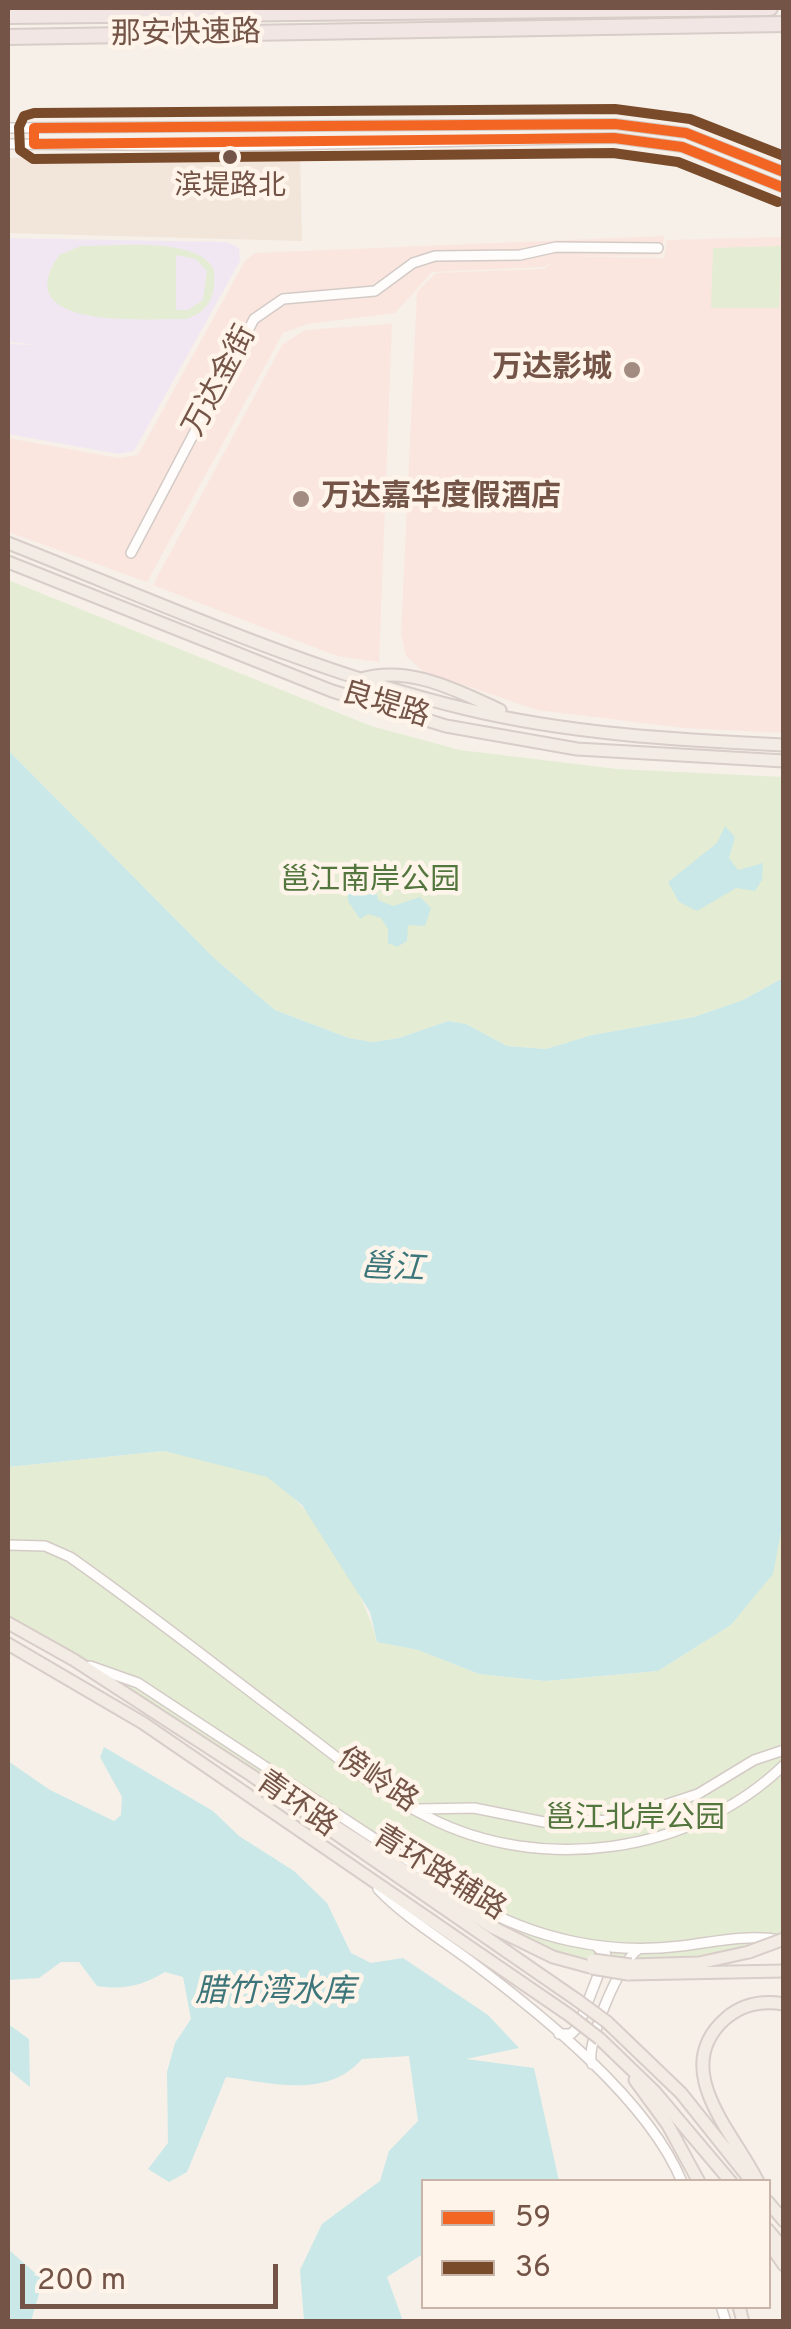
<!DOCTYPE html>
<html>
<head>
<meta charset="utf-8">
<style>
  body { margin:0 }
  #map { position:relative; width:791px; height:2329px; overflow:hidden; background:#f6f0e9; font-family:Overpass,sans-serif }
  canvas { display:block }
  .frame { position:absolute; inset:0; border:10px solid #755448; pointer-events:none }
  .legend { position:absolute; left:421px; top:2179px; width:350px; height:130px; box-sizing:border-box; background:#fff4e9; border:2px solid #c8b4a9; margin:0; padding:12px 18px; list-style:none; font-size:30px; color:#755448 }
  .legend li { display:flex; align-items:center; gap:20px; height:50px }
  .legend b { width:50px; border:2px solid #c8b4a9 }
  .scale { position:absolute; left:20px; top:2264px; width:258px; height:45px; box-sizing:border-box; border:5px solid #755448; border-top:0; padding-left:12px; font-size:30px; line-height:35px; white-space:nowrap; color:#755448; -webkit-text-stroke:8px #fff4e9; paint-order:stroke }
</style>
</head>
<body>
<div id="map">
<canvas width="791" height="2329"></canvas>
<div class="frame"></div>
<ul class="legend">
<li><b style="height:12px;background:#f26522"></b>59</li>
<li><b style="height:12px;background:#7a4b2a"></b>36</li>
</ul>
<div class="scale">200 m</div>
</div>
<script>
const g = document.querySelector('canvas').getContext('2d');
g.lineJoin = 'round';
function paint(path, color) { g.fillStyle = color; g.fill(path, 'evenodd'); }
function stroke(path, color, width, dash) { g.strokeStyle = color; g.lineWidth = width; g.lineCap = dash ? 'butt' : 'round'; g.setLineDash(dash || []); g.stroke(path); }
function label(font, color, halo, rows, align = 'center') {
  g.font = font + ' Overpass,"Noto Sans SC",sans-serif'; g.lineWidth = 9; g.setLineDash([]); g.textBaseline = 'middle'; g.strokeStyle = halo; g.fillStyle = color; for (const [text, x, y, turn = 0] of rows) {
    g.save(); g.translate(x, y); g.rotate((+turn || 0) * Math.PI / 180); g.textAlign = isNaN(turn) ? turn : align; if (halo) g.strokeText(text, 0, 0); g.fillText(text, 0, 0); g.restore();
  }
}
paint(new Path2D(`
  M300,156L302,241L8,233V158Z`), '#f2e5d9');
paint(new Path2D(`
  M664,236L662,255L572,256L664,258L667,240L783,237V733L684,728L537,710L423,671L406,656L401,635L417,292L436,273L544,269L553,262L544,267L432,272L395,313L307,324L283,333L147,582L8,532V438L118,458L138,455L245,261L255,253Z
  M392,324L379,662L337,656L153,585L282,345L305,330Z`), '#fae6df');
paint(new Path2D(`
  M8,238L227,242L239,248L240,261L134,451L119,454L8,434V344L39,345L8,342Z`), '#f1e7f2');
paint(new Path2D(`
  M81,246C116,246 199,236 214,270C216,294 210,312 186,319C149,318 6,332 59,255ZM176,255L196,259L207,271L203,300L188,310H176Z
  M782,246L779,308H711L713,248Z
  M8,580L371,726L460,750L617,769L783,777V978L743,1000L694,1017L592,1035L546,1049L507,1046L466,1024L448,1021L399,1038L373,1042L349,1038L275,1010L214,958L8,750Z
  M164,1451C196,1459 241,1462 269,1478C313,1504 366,1594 377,1642L418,1650L479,1674L545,1681L658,1671L731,1625L772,1574L783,1522V1939C718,1961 635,1972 567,1954C505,1938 448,1896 393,1864C262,1787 135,1705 8,1623V1467Z`), '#e4edd3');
paint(new Path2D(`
  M8,750L214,958L275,1010L349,1038L373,1042L399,1038L448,1021L466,1024L507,1046L546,1049L592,1035L694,1017L743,1000L783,978V1522L773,1574L731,1625L658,1671L545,1681L479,1674L418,1650L377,1642L370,1612L302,1505L267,1477L164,1451L8,1467Z
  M725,826L735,837L729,858L738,870L763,863L762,880L755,891L736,888L697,911L679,902L668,882L717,843Z
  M359,874L374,880L378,900L393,906L420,897L431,908L425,926L408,925L407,941L397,947L388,943V929L381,918L368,914L360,919L348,901L347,882Z
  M104,1747L213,1811L239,1836L294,1871L327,1903L351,1953L371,1963L403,1958L488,2015L519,2048L466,2059L534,2068L559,2181L423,2182V2254L387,2277L403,2321H304L300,2270L322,2224L380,2181L389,2151L418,2121L409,2056L362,2059C327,2099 273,2083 226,2077L187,2172L169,2182L148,2169L168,2143L167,2072L175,2043L191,2019L183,1977L165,1972C141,1986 125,1990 97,1986L79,1962H61L39,1978L8,1980V1761L50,1790L114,1821L121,1815L122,1797L100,1757Z
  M8,2024L29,2039L30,2087L8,2069Z
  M8,2249L43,2280L31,2321H8Z`), '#cae8e7');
const minor = new Path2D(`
  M8,128L615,124L686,133L784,172
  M8,144L229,146L614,138L682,147L784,188
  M131,553L254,319L283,299L375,291L413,263L435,256L520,255L556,247L658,248
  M8,1545L45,1546L70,1557C147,1611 221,1670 296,1726C338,1758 380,1793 428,1817C541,1875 692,1854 784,1765
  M90,1666L138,1683L471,1902C534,1939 608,1955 681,1946C715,1942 746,1934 781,1940
  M419,1809L474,1808L544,1822L619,1820L698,1794L754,1760L784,1750
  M378,1889C406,1918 438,1937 469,1960C541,2014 648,2099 682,2182
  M559,2034H571L578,2027L606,1955L596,1946
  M592,2064C584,2046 621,1958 639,1949
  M721,2306L726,2322`);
const major = new Path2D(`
  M8,543C158,602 308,671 466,709C569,734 678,740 784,745
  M8,562L332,691L446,726L577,749L784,761
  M361,679C409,665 456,690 500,710
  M8,1623L74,1660L251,1775L577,2000
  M8,1644L143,1723L569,2015
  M325,1820L492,1927L553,1957L590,1967
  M631,1965L699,1963L749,1952
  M628,1974L784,1971
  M607,2022L681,2093L752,2182
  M600,2039L655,2092L731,2182
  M635,2080L668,2125L699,2182
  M758,2182C736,2135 668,2070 725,2019C742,2004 761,2000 784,2004
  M768,2202L784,2221
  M768,2230L784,2249
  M768,2242L784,2265
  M739,2306L743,2322`);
const highway = new Path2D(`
  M8,16L770,8
  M8,37L784,24`);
stroke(minor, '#d4cbc6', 12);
stroke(major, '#d8cdc8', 15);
stroke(highway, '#d8cdc8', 18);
stroke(minor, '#fefdfc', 9);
stroke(major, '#f2ece5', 11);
stroke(highway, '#f1e6e3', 14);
const majorBridge = new Path2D(`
  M749,1952L784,1939
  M593,1960L631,1965
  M592,1968L628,1974
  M577,2000L607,2022
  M569,2015L600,2039`);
stroke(majorBridge, '#d8cdc8', 15, []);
stroke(majorBridge, '#f2ece5', 11);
stroke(new Path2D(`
  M784,172L686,133L615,124L34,128V144L614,138L682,147L784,188`), '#f26522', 10);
stroke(new Path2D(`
  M778,202L678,162L613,153L33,159L20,150L19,127L24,116L34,113L615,109L690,119L784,156`), '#7a4b2a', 10);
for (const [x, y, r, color] of [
  [230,157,9,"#755448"],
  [632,370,10,"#a28b80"],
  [301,499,10,"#a28b80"]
]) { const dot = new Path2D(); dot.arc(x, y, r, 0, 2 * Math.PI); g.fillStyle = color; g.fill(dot); stroke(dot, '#fff4e9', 4); }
label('28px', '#755448', '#fff4e9', [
  ["滨堤路北",230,188]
]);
label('30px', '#755448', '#fff4e9', [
  ["那安快速路",186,36,-1],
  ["万达金街",222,382,-62],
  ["良堤路",385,707,17],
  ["傍岭路",376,1782,34],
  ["青环路",295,1806,35],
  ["青环路辅路",438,1875,32]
]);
label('bold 30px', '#755448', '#fff4e9', [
  ["万达影城",612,370],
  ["万达嘉华度假酒店",321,499,"left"]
], 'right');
label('30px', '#53753e', '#fff4e9', [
  ["邕江南岸公园",370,883],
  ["邕江北岸公园",635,1821]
]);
label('italic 32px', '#3c767b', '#fff4e9', [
  ["邕江",392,1271,3],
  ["腊竹湾水库",275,1995]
]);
</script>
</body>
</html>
